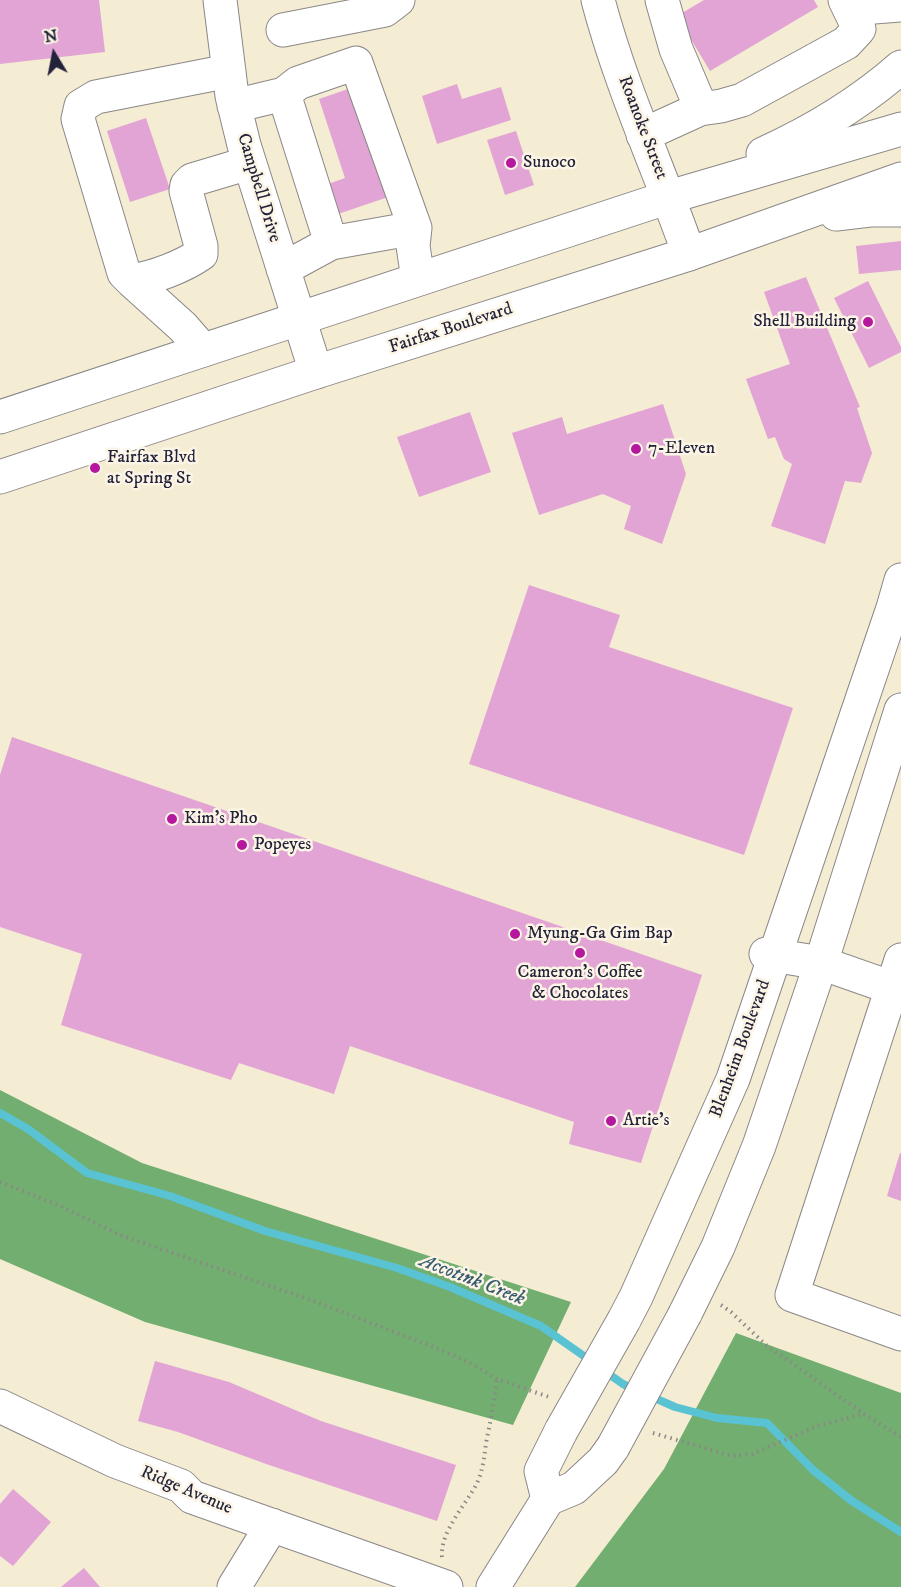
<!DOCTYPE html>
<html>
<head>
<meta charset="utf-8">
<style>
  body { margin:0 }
  #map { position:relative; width:901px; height:1587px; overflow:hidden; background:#f4ecd3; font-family:"IM FELL DW Pica",serif }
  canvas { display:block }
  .north { position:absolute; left:24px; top:24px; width:60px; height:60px; -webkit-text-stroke:4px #fcf5e5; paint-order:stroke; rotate:350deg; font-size:16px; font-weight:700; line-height:24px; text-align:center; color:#22223b }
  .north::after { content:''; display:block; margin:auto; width:21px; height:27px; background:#22223b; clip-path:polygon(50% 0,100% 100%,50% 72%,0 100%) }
</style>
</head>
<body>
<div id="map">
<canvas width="901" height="1587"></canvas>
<div class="north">N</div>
</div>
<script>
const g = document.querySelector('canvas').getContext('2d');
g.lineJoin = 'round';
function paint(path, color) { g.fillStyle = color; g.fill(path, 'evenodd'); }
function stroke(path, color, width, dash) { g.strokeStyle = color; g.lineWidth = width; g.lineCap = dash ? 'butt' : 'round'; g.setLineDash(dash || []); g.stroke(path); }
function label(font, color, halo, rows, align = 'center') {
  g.font = font + ' "IM FELL DW Pica",serif'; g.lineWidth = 5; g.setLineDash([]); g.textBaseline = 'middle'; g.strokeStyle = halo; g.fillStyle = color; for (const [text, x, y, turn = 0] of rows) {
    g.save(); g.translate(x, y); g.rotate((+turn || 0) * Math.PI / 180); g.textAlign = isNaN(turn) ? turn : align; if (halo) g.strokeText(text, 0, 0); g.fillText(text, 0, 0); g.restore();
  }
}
paint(new Path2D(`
  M0,1090L142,1163L571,1302L513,1425L145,1322L0,1259Z
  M736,1333L901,1393V1587H575L664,1469Z`), '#71ae6f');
stroke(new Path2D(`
  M0,1113L28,1129L87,1173L170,1196L265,1231L397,1268L450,1287L541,1326L591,1361
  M603,1370L623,1384L636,1390
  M650,1396L675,1407L717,1418L767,1423L813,1470L852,1501L901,1532`), '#59c3d4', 8);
paint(new Path2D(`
  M0,0H99L105,52L0,64Z
  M704,0H814L818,7L710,71L677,16Z
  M457,84L462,99L501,87L511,120L437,144L422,96Z
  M351,88L397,194L338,214L328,184L345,178L319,99Z
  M146,118L170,189L130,202L107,131Z
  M516,131L534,185L505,195L487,140Z
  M901,241V270L859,274L856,246Z
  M806,277L860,407L857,408L872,453L861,483L845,481L825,544L771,526L792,464L784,459L775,437L768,439L746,379L790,364L764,292Z
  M868,281L901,347V352L869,368L834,298Z
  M663,404L686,474L662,544L624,529L631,506L603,494L539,515L512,433L562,417L567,434Z
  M470,412L491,472L419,497L397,437Z
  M529,585L620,615L609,647L793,708L744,855L469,764Z
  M12,737L702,975L641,1163L569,1144L574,1122L350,1046L334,1094L239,1063L231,1080L61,1025L82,954L0,927V775Z
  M900,1153H901V1201L887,1196Z
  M155,1361L229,1382L321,1421L456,1465L437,1521L269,1465L178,1432L138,1421Z
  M13,1489L51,1522L13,1566L0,1556V1504Z
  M84,1568L100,1587H61Z`), '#e1a4d5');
const minor = new Path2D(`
  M220,0L232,96L244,145L316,372
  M598,0C621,87 659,169 689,254
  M662,0L676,49L701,108L700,109
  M852,11L874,7L901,5
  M283,30L385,10L398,0
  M229,71L96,97L81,106L78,119L124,273L132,281C155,277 182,267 201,254V246L186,191L187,185L192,180L249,163
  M284,94L331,243
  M234,106L284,94L298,83L356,63L415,228L413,246L418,279
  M643,135L700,109L721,106L742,100L846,43L859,29L845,0
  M283,269L331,243L415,228
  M132,281L183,327L203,350
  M766,954L821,963L901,991
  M901,960L792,1295L901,1334
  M0,1406L115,1461L181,1486L192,1497L446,1587
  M234,1587L272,1525`);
const major = new Path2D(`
  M763,154C814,131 860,103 901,67
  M836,214L870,210H901
  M0,417L669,197L901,129
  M0,477L316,372L689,254L901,179
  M685,1314L718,1247L759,1146L821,963L901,710
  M624,1320L636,1297L733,1079L893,608L901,580
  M548,1499L541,1471L561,1431
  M493,1587L548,1499L574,1488L603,1461L613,1447`);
stroke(minor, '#8b8787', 35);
stroke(major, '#8b8787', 35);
stroke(new Path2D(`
  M0,1182L58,1205L120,1235L308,1299L439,1349L468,1362L497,1379L549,1397
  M721,1305L731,1312L766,1345L864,1414L901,1437
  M653,1433L732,1456L752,1454L820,1425L864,1414
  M442,1557C440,1531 466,1505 477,1483C484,1468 484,1454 487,1438C491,1418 495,1400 497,1379`), '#8b8787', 4, [1.5, 4.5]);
stroke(minor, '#fff', 33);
stroke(major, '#fff', 33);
const majorBridge = new Path2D(`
  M561,1431L624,1320
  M613,1447L685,1314`);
stroke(majorBridge, '#8b8787', 35, []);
stroke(majorBridge, '#fff', 33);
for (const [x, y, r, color] of [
  [511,163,6,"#b5179e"],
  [868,322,6,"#b5179e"],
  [636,449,6,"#b5179e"],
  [95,468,6,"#b5179e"],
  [172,819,6,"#b5179e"],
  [242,845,6,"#b5179e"],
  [515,934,6,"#b5179e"],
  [580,953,6,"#b5179e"],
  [611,1121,6,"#b5179e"]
]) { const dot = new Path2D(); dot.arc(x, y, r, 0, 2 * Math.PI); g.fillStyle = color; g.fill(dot); stroke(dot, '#fcf5e5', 2); }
label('18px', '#22223b', '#fcf5e5', [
  ["Roanoke Street",642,128,69],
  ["Campbell Drive",258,188,73],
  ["Fairfax Boulevard",451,329,-18],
  ["Blenheim Boulevard",741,1049,-70],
  ["Ridge Avenue",186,1491,23]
]);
label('18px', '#22223b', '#fcf5e5', [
  ["Sunoco",523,163],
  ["Shell Building",856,322,"right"],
  ["7-Eleven",648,449],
  ["Fairfax Blvd",107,458],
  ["at Spring St",107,479],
  ["Kim's Pho",184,819],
  ["Popeyes",254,845],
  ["Myung-Ga Gim Bap",527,934],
  ["Cameron's Coffee",580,973,"center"],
  ["& Chocolates",580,994,"center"],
  ["Artie's",623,1121]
], 'left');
label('italic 20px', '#355a71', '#fcf5e5', [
  ["Accotink Creek",472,1281,21]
]);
</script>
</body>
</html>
